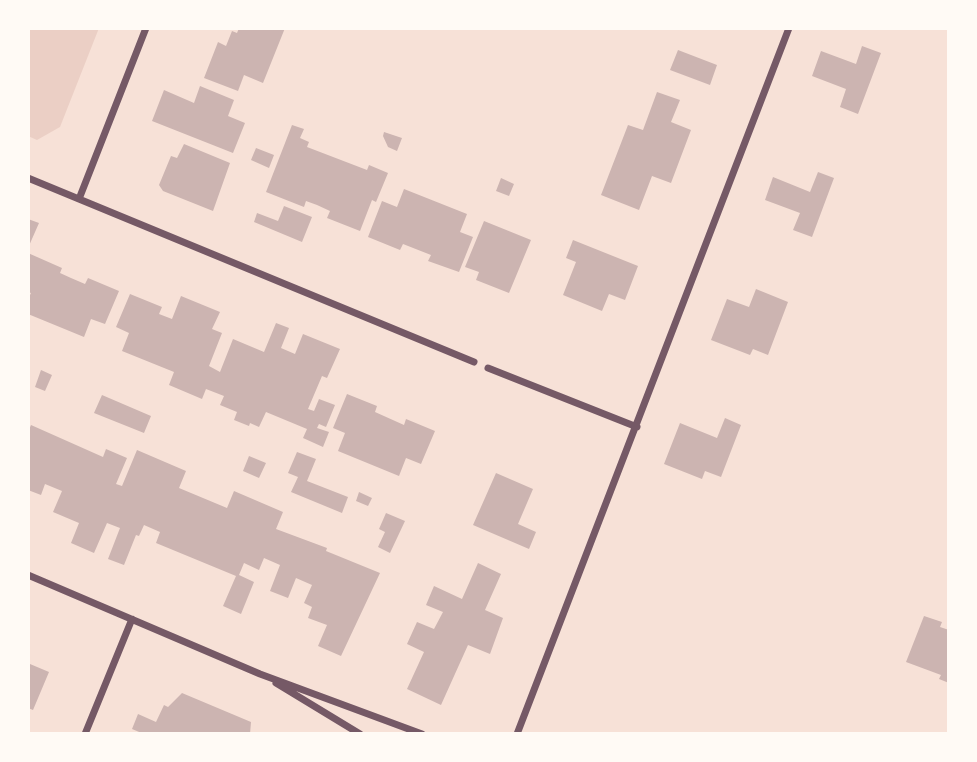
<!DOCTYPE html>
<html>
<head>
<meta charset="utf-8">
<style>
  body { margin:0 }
  #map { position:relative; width:977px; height:762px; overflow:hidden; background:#f7e1d7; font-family:Overpass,sans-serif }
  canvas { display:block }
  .frame { position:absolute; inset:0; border:30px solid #fffaf5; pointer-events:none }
</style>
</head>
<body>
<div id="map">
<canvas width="977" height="762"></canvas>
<div class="frame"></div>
</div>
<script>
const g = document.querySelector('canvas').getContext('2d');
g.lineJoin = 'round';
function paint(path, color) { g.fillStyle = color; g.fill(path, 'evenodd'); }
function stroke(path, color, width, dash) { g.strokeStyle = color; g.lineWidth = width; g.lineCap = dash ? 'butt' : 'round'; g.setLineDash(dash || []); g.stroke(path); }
paint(new Path2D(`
  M28,28H99L60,127L37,140L28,136Z`), '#ebcfc5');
paint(new Path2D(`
  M239,28H285L263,83L244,75L238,91L204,78L218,42L226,46L232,31L237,33Z
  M862,46L881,53L858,114L840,107L846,89L812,76L821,51L856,64Z
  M678,50L717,65L710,85L670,70Z
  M200,86L234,100L228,116L245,123L233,153L152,121L164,90L194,103Z
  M657,92L680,100L671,122L691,130L671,183L652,176L639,210L601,195L628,125L643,130Z
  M292,125L304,129L300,138L309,142L307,147L367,170L369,165L388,173L376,202L372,200L360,231L327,218L330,211L317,205L306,201L304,207L266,192Z
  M384,132L402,138L397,151L388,147L383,136Z
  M184,144L230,163L213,211L163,191L159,185L171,156L177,158Z
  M256,148L274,155L269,168L251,160Z
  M818,172L834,178L812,237L793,230L800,213L765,200L773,177L810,192Z
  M501,178L514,184L509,196L496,191Z
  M404,189L467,214L460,232L473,237L459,272L428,261L431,255L403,244L400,250L368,237L382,201L397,207Z
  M284,206L312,217L302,242L254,222L257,213L278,221Z
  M28,219L39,223L28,248Z
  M484,221L531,240L509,293L476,280L479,272L465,267Z
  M573,240L638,266L625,300L609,294L602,311L563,295L576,262L566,258Z
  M28,253L62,268L60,273L71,278L85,284L88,278L119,291L105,324L91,319L84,337L28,314V299L31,293L28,292Z
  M756,289L788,302L768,355L753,349L750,355L711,340L727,299L749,307Z
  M130,294L162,307L159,314L172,319L181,296L220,312L212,329L222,333L209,366L220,372L233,339L264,352L276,323L289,328L281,348L295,354L303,334L340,349L327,378L322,376L308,409L314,411L319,399L335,405L326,427L319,424L317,428L329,432L323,447L303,438L307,429L266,412L259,427L250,423L249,426L234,420L237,412L220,405L224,396L206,389L202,399L169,385L174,372L122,351L129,333L116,327Z
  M41,370L52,375L45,391L35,387Z
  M347,394L377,406L375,412L404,425L406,419L435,431L421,464L406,458L399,476L338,451L345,433L333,428Z
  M102,395L151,416L144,433L94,413Z
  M725,418L741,425L721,477L705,471L702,479L664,464L680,423L717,438Z
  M31,425L103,457L106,449L127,458L116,484L122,486L137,450L186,471L179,488L227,508L234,491L283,512L276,529L327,548L326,551L380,573L341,656L318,646L327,625L308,618L312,607L304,603L312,585L296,578L288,598L270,591L280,565L264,558L259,570L244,563L239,575L254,582L241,614L223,606L236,576L156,543L160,532L144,525L139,536L136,535L124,565L108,559L120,528L107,523L94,553L71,543L79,523L53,512L62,491L45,484L41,495L28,490V432Z
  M297,452L316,459L307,481L348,497L342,513L291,492L298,477L288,473Z
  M249,456L266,463L259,478L243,471Z
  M496,473L533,489L518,524L536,532L529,549L473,525Z
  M359,492L372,498L368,506L356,501Z
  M386,513L405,521L390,553L378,547L385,532L379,529Z
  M478,563L501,574L485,610L503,618L490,654L468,645L441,705L407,689L424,652L407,644L417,622L434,629L443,612L426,605L434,586L462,599Z
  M924,616L942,622L940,627L949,630V683L939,679L941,675L906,662Z
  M30,664L49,672L33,710L28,708Z
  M182,693L251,722L250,734H144L132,729L138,714L156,722L164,705L168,707Z`), '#ccb4b1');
stroke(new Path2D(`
  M28,178L474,362
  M79,199L146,28
  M488,368L637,427
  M28,575L260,674L422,734
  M276,683L360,734
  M85,734L132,619
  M517,734L789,28`), '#755966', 7);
</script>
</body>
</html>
